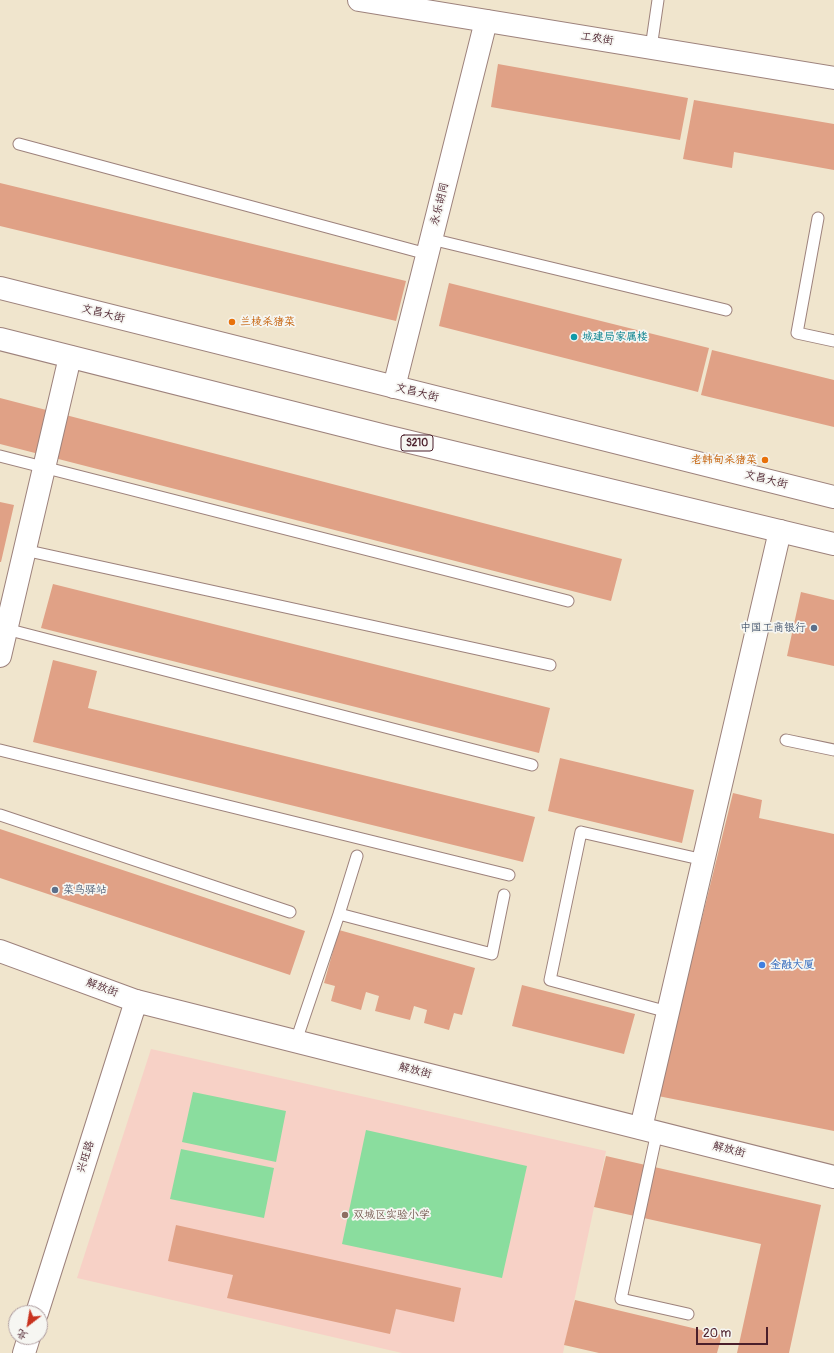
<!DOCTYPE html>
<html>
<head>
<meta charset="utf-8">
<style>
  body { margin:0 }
  #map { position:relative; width:834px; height:1353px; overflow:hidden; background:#f0e5cd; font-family:Pangolin,"LXGW WenKai TC",sans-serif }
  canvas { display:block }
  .north { position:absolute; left:8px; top:1305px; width:40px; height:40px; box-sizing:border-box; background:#f6f6f2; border:1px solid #b1a0a2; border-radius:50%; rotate:211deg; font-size:11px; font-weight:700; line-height:16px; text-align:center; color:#4a1f2b }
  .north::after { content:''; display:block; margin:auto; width:14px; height:18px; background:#c8321e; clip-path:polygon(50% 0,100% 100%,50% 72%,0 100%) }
  .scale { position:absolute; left:696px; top:1327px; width:72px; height:18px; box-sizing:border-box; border:2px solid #4a1f2b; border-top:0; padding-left:5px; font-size:12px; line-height:14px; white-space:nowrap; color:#4a1f2b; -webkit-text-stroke:3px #f6f6f2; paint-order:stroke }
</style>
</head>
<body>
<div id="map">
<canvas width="834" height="1353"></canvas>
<div class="north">北</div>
<div class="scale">20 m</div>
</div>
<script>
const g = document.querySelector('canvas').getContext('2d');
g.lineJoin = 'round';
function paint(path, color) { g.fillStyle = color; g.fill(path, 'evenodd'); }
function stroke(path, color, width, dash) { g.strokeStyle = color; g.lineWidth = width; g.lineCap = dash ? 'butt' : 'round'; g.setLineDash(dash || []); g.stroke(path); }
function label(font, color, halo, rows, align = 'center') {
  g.font = font + ' Pangolin,"LXGW WenKai TC",sans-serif'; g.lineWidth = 3.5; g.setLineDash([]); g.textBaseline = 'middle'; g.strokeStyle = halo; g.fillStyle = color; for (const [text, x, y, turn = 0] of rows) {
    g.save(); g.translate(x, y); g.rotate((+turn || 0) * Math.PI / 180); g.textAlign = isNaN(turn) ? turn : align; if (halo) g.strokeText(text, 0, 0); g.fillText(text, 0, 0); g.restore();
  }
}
paint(new Path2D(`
  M151,1049L606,1151L563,1353H402L77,1278Z`), '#f7d1c6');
paint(new Path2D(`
  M193,1092L286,1111L276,1162L182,1142Z
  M366,1130L527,1166L502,1278L342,1244Z
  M181,1149L274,1168L264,1218L170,1199Z`), '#8add9e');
paint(new Path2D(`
  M498,64L688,98L680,140L491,107Z
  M694,100L834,124V170L734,152L732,168L683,159Z
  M0,183L406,281L396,321L0,226Z
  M449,283L709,348L698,392L439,326Z
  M712,350L834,380V427L701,395Z
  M0,398L622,559L611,601L0,444Z
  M0,502L14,505L1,562H0Z
  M53,584L550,708L539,753L41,628Z
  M801,592L834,600V666L787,656Z
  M53,660L97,671L88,708L535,817L523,862L33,742Z
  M560,758L694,790L682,843L548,811Z
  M733,793L762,800L759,818L834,834V1131L658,1096Z
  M0,829L305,931L290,975L0,878Z
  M339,930L475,968L462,1015L454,1013L449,1030L424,1023L427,1010L414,1006L410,1020L375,1011L379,996L366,992L361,1010L331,1001L335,986L324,983Z
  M522,985L635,1014L624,1054L512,1026Z
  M606,1156L821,1205L789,1353H737L761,1244L594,1207Z
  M176,1225L461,1288L454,1322L396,1309L390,1334L227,1298L233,1275L168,1261Z
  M575,1300L722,1335L717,1353H599L564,1345Z`), '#e0a186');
const service = new Path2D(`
  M651,48L658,0
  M19,144L427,254
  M818,218L797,333L834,341
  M431,239L726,310
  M0,456L568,601
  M24,550L550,665
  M6,629L532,765
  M786,740L834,750
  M0,750L509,875
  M0,815L290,912
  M339,914L492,954L504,895
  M668,1012L550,980L581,832L704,860
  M296,1041L339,914L357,856
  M657,1132L621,1299L688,1314`);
const minor = new Path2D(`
  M394,387L486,21
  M0,656L70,357
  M0,951L136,1001
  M641,1128L780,531`);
const tertiary = new Path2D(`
  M37,1313L136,1001L834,1177
  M24,1353L29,1337`);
const secondary = new Path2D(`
  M359,0L834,78`);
const primary = new Path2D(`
  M0,288L834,497
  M0,339L385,436L834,544`);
stroke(service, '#9d827c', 13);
stroke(minor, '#9d827c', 24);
stroke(tertiary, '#9d827c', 24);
stroke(secondary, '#9d827c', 24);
stroke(primary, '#9d827c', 24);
stroke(service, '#fff', 11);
stroke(minor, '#fff', 22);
stroke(tertiary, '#fff', 22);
stroke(secondary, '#fff', 22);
stroke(primary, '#fff', 22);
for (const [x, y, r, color] of [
  [232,322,4,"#e8710a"],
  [574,337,4,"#0f9aa8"],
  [765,460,4,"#e8710a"],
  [814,628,4,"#5c6f8a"],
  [55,890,4,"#5c6f8a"],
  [762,965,4,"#3f7fe0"],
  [345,1215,4,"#8d6e63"]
]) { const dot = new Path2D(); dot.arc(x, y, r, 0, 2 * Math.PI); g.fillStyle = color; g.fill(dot); stroke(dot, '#f6f6f2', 1.5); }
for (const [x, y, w] of [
  [417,443,32]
]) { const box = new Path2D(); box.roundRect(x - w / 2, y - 8, w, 16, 3); g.fillStyle = '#f6f6f2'; g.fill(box); stroke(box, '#4a1f2b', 1); }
label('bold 10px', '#4a1f2b', null, [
  ["S210",417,443]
]);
label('11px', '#4a1f2b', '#f6f6f2', [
  ["工农街",597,39,9],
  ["永乐胡同",440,204,-76],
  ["文昌大街",103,314,14],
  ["文昌大街",417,393,14],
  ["文昌大街",766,480,14],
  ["解放街",102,988,20],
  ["解放街",415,1071,14],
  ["解放街",729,1150,14],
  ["兴旺路",86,1157,-72]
]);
label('11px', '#c56008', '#f6f6f2', [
  ["兰棱杀猪菜",240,322],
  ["老韩甸杀猪菜",757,460,"right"]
], 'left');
label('11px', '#0d838f', '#f6f6f2', [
  ["城建局家属楼",582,337]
], 'left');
label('11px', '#4e5e75', '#f6f6f2', [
  ["中国工商银行",806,628],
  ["菜鸟驿站",63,890,"left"]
], 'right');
label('11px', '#366cbe', '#f6f6f2', [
  ["金融大厦",770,965]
], 'left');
label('11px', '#785e54', '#f6f6f2', [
  ["双城区实验小学",353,1215]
], 'left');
</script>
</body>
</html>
